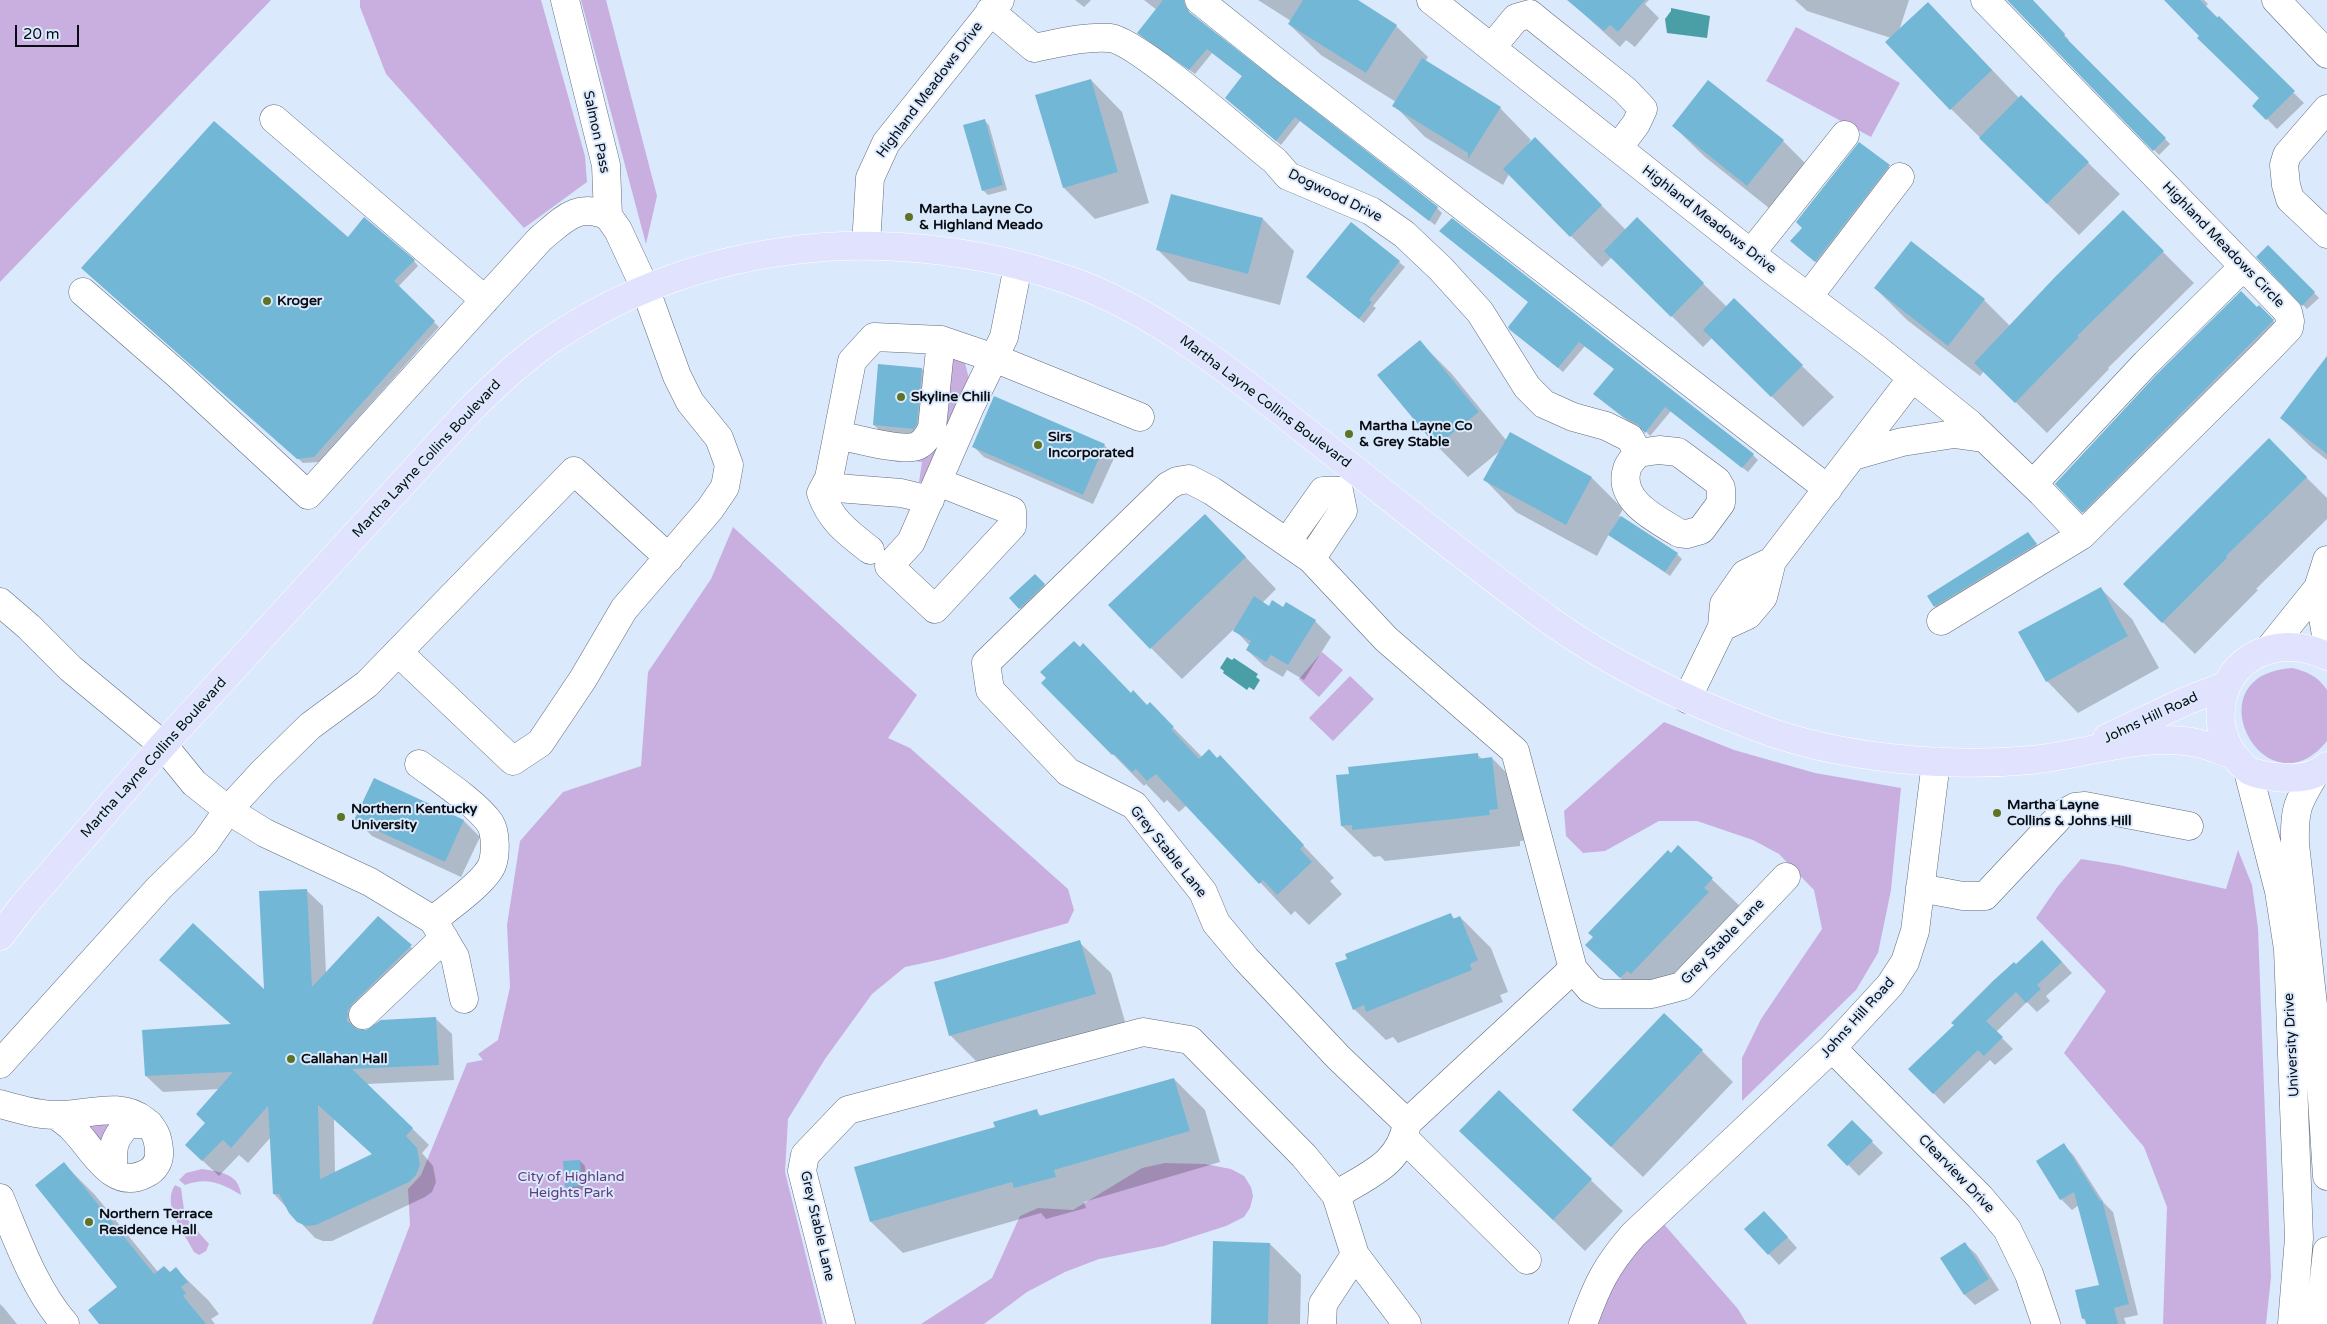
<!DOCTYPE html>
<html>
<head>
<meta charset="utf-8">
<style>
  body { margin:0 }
  #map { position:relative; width:2327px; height:1324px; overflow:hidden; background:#dbe9fc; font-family:"Varela Round",sans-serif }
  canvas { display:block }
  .scale { position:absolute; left:15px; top:25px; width:64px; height:22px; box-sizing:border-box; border:2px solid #090d13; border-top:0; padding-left:6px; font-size:15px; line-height:18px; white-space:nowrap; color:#090d13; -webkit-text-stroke:4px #dbe9fc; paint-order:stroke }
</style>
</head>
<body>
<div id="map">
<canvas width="2327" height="1324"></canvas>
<div class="scale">20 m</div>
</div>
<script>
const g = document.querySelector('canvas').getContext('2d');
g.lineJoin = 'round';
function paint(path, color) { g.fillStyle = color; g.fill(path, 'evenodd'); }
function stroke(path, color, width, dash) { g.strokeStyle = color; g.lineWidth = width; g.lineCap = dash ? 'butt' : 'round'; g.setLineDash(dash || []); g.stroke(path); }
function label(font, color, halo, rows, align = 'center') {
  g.font = font + ' "Varela Round",sans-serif'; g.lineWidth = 4; g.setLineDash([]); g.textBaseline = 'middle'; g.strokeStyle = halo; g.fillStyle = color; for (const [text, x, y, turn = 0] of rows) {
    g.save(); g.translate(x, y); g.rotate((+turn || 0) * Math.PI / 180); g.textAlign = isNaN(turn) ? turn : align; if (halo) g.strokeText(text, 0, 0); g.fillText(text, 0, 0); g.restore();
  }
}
paint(new Path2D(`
  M0,0H271L0,282Z
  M360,0H541L585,156L587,182L524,228L386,74L360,7Z
  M581,0H606L657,196L646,244Z
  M1796,27L1900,83L1871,137L1766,81Z
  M959,357L965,363L969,379L925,483L919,482L922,462L850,453L849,449L917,457L948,362Z
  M733,527L917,695L888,738L910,748L1068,889L1074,910L1068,923L942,959L905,967L872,994L825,1059L788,1119L785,1172L823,1324H372L410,1225L408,1189L421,1175L467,1063L483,1060L478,1054L498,1040L510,987L507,925L520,841L563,792L641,766L648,672L711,579Z
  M1322,652L1343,670L1319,697L1299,679Z
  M2292,668C2306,671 2319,677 2327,690V741C2266,817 2189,675 2292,668Z
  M1350,676L1374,699L1333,741L1309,718Z
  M1664,722L1734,750L1815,773L1901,788L1891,890L1878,953L1856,990L1742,1101V1058L1761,1019L1822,929L1814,890L1779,854L1753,840L1697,821H1659L1605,851L1583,853L1566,836L1564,811Z
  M2238,850L2252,885L2258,928L2271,1277L2266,1324H2163L2167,1207L2144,1147L2064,1053L2106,991L2036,918L2058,886L2081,859L2119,865L2226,889Z
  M81,1115L114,1116L103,1145Z
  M1165,1163L1205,1164L1231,1169L1244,1176L1251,1187L1253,1196L1250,1208L1244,1217L1226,1226L1164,1246L1099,1259L1065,1272L1027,1292L984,1324H921L992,1278L1020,1216L1038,1208L1073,1210L1142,1168Z
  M202,1169C220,1172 239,1173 241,1195C221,1183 207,1177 185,1185L179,1180L186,1173Z
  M175,1185L181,1188L185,1217L209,1244L206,1251L199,1255L194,1252C185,1234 161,1205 175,1185Z
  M1662,1222L1738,1309L1747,1324H1595L1616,1276Z`), '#c9afdf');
paint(new Path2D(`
  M1671,8L1710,16L1707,38L1667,33L1665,19L1671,11Z
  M1227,657L1232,660L1234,658L1258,674L1256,677L1260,680L1254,690L1249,687L1247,690L1223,673L1224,671L1220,668Z`), '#4a9fa6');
paint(new Path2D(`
  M1075,0H1091L1084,7Z
  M1144,0H1182L1188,6L1189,12L1437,208L1442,213L1435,225L1300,121L1281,145L1226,98L1243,77L1212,53L1195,74L1138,33L1157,10Z
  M1258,0H1356L1396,26L1428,57L1425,62L1500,108L1531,140L1528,144L1535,139L1626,230L1637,219L1727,307L1802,366L1834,397L1803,427L1712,338L1703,347L1612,257L1602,267L1509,174L1503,185L1425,137L1394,105L1396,102L1321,55L1289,24L1291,21Z
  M1580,0H1649L1645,4L1659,18L1635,47L1626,40L1620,47L1575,6Z
  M1795,0H1909L1899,31L1928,3L2020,99L2021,97L2120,194L2079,235L1951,109L1891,38L1807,11Z
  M2009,0H2031L2069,40L2068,41L2170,144L2159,155Z
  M2165,0H2204L2208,4L2206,6L2304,103L2277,129L2254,106L2261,98Z
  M1091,80L1122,112L1149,203L1095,219L1064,188Z
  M984,120L989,125L1007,190L988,195L983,190Z
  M1673,126L1783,141L1814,172L1779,216L1705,157Z
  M1859,143L1894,171L1821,266L1796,246L1804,228Z
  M2123,212L2194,283L2108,368L2109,369L2047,433L1984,371L1980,376L1907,320L1875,288L1984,300L2011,327Z
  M1263,219L1294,251L1280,305L1189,281L1158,250Z
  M1352,224L1405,267L1373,306L1376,308L1364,323L1307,277Z
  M348,239L414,261L418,266L398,287L439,327L319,462L303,463L88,272Z
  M2268,246L2319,298L2307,309L2258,257Z
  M1530,302L1753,455L1758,460L1748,472L1671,411L1650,436L1643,428L1629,422L1600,398L1615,369L1585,346L1563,372L1514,332Z
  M2259,307L2278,326L2088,517L2056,484Z
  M1420,342L1451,373L1506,440L1510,434L1592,478L1623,509L1619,516L1677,554L1682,559L1670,576L1609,534L1597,556L1516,512L1485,480L1501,450L1468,477L1437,446L1379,375Z
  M2327,358V460L2313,449L2281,418Z
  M922,369L938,385L930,444L890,441L874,425Z
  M2269,440L2327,498V519L2256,589L2258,590L2195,654L2124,584Z
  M1104,445L1115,456L1093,504L984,457L973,446Z
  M2028,533L2040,550L1940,611L1935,606Z
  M1236,547L1276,589L1262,603L1269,607L1283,608L1315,621L1331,637L1304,680L1287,670L1283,677L1264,666L1247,650L1250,646L1234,629L1182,679L1151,648Z
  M1035,575L1049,590L1025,613L1011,598Z
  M2100,588L2132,619L2159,668L2078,713L2047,681Z
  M1043,683L1131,694L1147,706L1150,704L1202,757L1217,759L1220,757L1334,878L1330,881L1342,894L1309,925L1295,911L1291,915L1187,805L1179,812L1167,800L1164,803L1146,784L1144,786Z
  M1477,754L1482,759L1492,758L1523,790L1529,840L1520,841V846L1385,861L1380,856L1374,857L1342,826L1350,775Z
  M374,780L464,821L480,837L461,877L372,836L356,820Z
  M1678,847L1744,910L1652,1009L1587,945Z
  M306,890L323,906L326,974L378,917L427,962L364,1027L363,1031L435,1018L452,1034L454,1080L367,1084L429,1145L422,1153L433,1166L436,1182L432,1192L425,1197L332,1241H323L315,1238L274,1194L271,1137L248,1163L239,1155L219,1176L186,1145L207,1123L220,1089L163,1092L146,1076L232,1025L177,976L265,992ZM334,1119L373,1155L335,1173Z
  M1450,914L1455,919L1460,917L1491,948L1508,992L1500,995L1503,1002L1398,1043L1393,1037L1386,1040L1354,1009L1349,960Z
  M1079,942L1111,973L1126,1025L982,1067L950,1035Z
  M2053,952L2072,973L2046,996L2050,1001L2037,1012L2027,1002L1996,1032L2013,1049L1995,1065L1990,1060L1944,1104L1910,1069L2016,966Z
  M1702,1051L1733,1082L1643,1177L1605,1141Z
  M1174,1079L1205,1110L1220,1162L1084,1202L1086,1208L1046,1219L1041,1213L903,1253L871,1222L996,1128L1036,1111L1042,1117Z
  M1499,1092L1623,1211L1585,1251L1461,1131Z
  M1852,1122L1883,1153L1859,1176L1829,1145Z
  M2064,1145L2074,1156L2104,1203L2113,1212L2138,1315L2124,1318L2126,1324H2087L2083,1318L2100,1286L2079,1205L2072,1210L2061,1199L2037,1161Z
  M580,1161L585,1166L586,1186L582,1190L571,1191L566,1186Z
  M64,1164L95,1195L158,1272L170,1273L176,1269L208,1300L219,1314L211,1319L215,1324H101L119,1287Z
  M1775,1223L1797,1248L1779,1265L1769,1254Z
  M1270,1244L1301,1275L1300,1324H1212Z
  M1965,1244L1976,1254L1999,1290L1975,1305L1965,1295Z
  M0,1304L4,1308L17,1324H0Z`), '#0003');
paint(new Path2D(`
  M1163,0H1184L1185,6L1189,12L1438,207L1429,221L1295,117L1276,141L1225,98L1242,76L1207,49L1189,70L1137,33Z
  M1303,0H1358L1397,25L1366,73L1288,24Z
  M1567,0H1645L1618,32L1610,25L1604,31Z
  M2007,0H2033L2065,34L2064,36L2166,138L2153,151Z
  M2164,0H2200L2217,18L2219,16L2295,91L2266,120L2252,106L2259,98L2197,38L2199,36Z
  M1928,2L1992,70L1950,110L1885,42Z
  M1422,58L1501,107L1468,159V153L1392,106Z
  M1091,79L1118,172L1063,188L1035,95Z
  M1708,80L1784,140L1747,186L1672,126Z
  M2021,95L2089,162L2047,204L1979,138Z
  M985,119L1003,185L982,191L963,125Z
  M214,121L348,237L364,217L415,260L394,281L435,321L314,457L297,459L81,268Z
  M1535,137L1602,205L1570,237L1503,169Z
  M1859,142L1890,165L1815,262L1790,241L1802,228L1796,222Z
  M1171,194L1263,218L1248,274L1156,250Z
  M2123,210L2164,251L2077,336L2079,337L2015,403L1974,363L2055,277Z
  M1637,217L1704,283L1671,317L1604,251Z
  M1452,218L1754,454L1742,468L1665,407L1645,433L1637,424L1623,417L1593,394L1614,369L1579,342L1558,368L1510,330L1508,327L1528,302L1439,231Z
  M1351,222L1400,261L1369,300L1372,302L1359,319L1306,277Z
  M1911,241L1985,299L1948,346L1874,288Z
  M2268,245L2315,292L2302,306L2256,257Z
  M2241,291L2257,307L2259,305L2274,320L2082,513L2055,484L2157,374Z
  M1734,298L1803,365L1771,397L1703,330Z
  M1420,340L1479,412L1436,446L1377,375Z
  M2327,356V454L2280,418Z
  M878,364L922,368L917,424L914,429L873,425Z
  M994,396L1105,444L1083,495L972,447Z
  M1510,432L1592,477L1566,525L1483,480Z
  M2269,438L2307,477L2226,556L2227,558L2162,623L2123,584Z
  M1205,514L1246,557L1150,649L1108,605Z
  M1621,516L1678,553L1665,572L1608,535Z
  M2028,532L2037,544L1934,607L1927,596Z
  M1035,574L1045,584L1019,609L1009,598Z
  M2101,587L2128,636L2046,682L2018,632Z
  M1254,596L1269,606L1272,600L1283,607L1286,602L1316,620L1288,665L1271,655L1266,662L1246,650L1251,641L1233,631Z
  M1074,641L1080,647L1083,643L1131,693L1133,690L1147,705L1150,702L1174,727L1171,729L1199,759L1209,749L1217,758L1220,755L1304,845L1300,849L1312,862L1277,895L1263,880L1259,884L1156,774L1147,781L1136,769L1132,772L1114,754L1112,755L1041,683L1046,678L1040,672Z
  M1478,753V759L1492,757L1498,809L1489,810L1490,815L1352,830V825L1341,826L1336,775L1349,774L1348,767Z
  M374,778L464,820L445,862L354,820Z
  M1678,845L1713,878L1704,888L1709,892L1631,974L1627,971L1620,978L1585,945L1593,937L1588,933L1668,850L1671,853Z
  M307,889L312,987L378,916L412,945L352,1004L348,1010L347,1021L358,1030H366L381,1020L436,1017L439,1065L352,1069L413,1128L406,1136L417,1148L420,1165L416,1175L409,1182L316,1225L306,1226L297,1222L289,1213L279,1194H273L268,1106L231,1148L223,1140L202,1161L185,1145L205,1123L196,1114L233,1072L145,1076L142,1030L231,1024L159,960L193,923L264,989L259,891ZM318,1105L372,1154L320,1179Z
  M1451,913L1453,919L1460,916L1478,960L1470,964L1472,970L1366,1012L1364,1005L1353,1010L1335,963L1347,959L1345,954Z
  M1080,940L1096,994L949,1036L934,982Z
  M2042,940L2062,962L2037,985L2041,989L2026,1003L2016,992L1986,1021L2003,1037L1984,1056L1978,1050L1933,1094L1908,1069L1954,1025L1951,1023L1994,980L2014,962L2016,964Z
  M1664,1013L1703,1050L1611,1147L1572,1110Z
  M1174,1078L1190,1131L1054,1170L1056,1177L1014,1188L1012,1182L870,1222L854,1167L995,1127L993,1122L1020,1114L1037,1109L1039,1116Z
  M1499,1090L1592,1179L1553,1220L1459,1131Z
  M1852,1120L1873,1141L1847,1166L1827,1145Z
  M2064,1143L2100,1201L2102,1200L2129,1304L2114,1308L2118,1324H2086L2085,1318L2082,1319L2075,1290L2099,1285L2074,1192L2060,1200L2036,1161Z
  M580,1160L582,1181L577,1186L565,1187L563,1161Z
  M64,1162L154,1274L164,1266L170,1272L176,1267L188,1282L181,1287L186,1293L183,1296L206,1324H99L88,1310L117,1287L35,1185Z
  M1764,1211L1788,1237L1768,1255L1744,1229Z
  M1213,1241L1270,1243L1268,1324H1211Z
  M1965,1242L1989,1279L1964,1295L1940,1258Z`), '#73b7d6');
const minor = new Path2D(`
  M1199,0L1285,69L1828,489
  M1431,0L1772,270L1873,346L1970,424L2042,493L2082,535
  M2276,0L2327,54
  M990,11L1034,48C1059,43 1085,36 1110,38C1138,41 1246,138 1275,161L1288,176L1371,211L1404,234L1441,269L1480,312L1527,387L1544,404L1573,417L1606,426L1630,438L1638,453
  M1492,47L1516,18L1530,14L1541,23L1625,90L1643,109L1636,124L1618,148
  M2327,109L2287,155L2284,165L2286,185L2290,199L2327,234
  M274,119L485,300
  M866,245L870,178L886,143L1000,0
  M1751,253L1845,135
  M83,292L177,374L308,495L540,239C563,220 577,202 608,216
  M1808,297L1900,177
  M838,435C854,438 902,452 917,446C925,442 928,436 932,428L941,340
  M1659,450L1678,452L1717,481L1721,488V503L1701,530L1687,534L1679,533C1658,520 1617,501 1627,469C1628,464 1634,458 1638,453Z
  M1853,456L1902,442L1954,434L1983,438
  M829,478L821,493C830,520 848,533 870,550
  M938,482L1012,511V526L935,609L889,566L911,542L970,407L1004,337L1018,266
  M2033,484L2146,363L2243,267
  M930,500L901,493L837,488L829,478L852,361L874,337L941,340L994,358L1140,417
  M1287,542L1323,491H1339
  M1311,559L1343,511L1339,491
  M2318,588L2327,641
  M0,602L29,627L70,668L163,745L194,783L228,810L265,833L370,882L433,920L455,957L464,999
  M1941,621L2082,535L2266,352L2289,328L2290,321L2288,312L1985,0
  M1722,627L1748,615L1763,597L1772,561L1912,378
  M2269,649L2318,588L2327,560
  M398,652L513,761L540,743L583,679L624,609L710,509L725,487L729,465L719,438L690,402L677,376L645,288L618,230L608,216L606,165L565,0
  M1687,699L1722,627L1724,604L1745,574L1772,561
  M419,764C439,779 476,803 490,823C496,833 496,854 492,865C485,882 448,908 433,920
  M2248,771L2279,891L2288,949L2299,1238L2292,1324
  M2315,774C2297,803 2294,810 2295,844L2320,1067L2327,1176
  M1920,888L1963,896H1985L2062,814L2075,807L2085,806L2189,826
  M363,1015L444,938
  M1832,1048L1980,1197L2007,1229L2029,1274L2046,1324
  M0,1064L159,888L205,843L228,810L263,772L310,726L367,684L574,471L669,558
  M0,1104C18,1109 37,1115 56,1115C86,1116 120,1100 145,1121C155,1129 158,1138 159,1150C160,1161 155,1170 145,1174C112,1191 93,1149 74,1130C69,1124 62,1120 56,1115
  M1407,1123L1573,969
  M1405,1139L1527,1260
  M113,1172C113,1149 111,1141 128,1124H149
  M1336,1195C1369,1174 1400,1165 1407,1123L1338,1057L1246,959L1216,923L1203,892L1134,805L1068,772L990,690L986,663L1168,486L1177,481L1189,479L1212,491L1311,559L1386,639L1515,751L1573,969L1590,989L1601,994H1652L1682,986L1786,877
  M0,1198C18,1241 34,1288 65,1324
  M841,1324L802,1171L805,1155L848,1110L1143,1032L1190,1040L1304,1156L1336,1195L1355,1255L1407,1324
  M1322,1324L1323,1304L1355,1255
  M1583,1324C1597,1285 1606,1266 1633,1235L1832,1048L1890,985L1905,962L1915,931L1936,762
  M2319,1324L2327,1251`);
const major = new Path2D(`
  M2327,656C2274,630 2215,662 2221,724C2223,736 2228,749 2236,758C2240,762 2245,769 2250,771C2258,775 2267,776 2276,777C2293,779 2314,778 2327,766
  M2107,738L2186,701L2227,685
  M0,936L24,905L163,745L468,412C491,389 515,366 541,347C614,295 698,263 787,251C878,238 981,250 1068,280C1153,309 1238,377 1308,433C1388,496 1467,560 1549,620C1613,666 1685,700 1759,728C1838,758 1946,768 2031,760C2083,755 2146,732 2196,743C2209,745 2221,751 2233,755`);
stroke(minor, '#606c7c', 29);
stroke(major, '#fff', 29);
stroke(minor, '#fff', 28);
stroke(major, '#e1e2fd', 28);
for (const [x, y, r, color] of [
  [909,217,5,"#5e7424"],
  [267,301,5,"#5e7424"],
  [901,397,5,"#5e7424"],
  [1349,434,5,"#5e7424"],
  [1038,445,5,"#5e7424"],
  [1997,813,5,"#5e7424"],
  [341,817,5,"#5e7424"],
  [291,1059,5,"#5e7424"],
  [89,1222,5,"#5e7424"]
]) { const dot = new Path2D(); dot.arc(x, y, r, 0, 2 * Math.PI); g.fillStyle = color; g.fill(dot); stroke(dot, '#dbe9fc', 2); }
label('14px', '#090d13', '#dbe9fc', [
  ["Highland Meadows Drive",930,90,-53],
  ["Salmon Pass",596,132,78],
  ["Dogwood Drive",1335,196,26],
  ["Highland Meadows Drive",1709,220,38],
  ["Highland Meadows Circle",2223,245,46],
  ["Martha Layne Collins Boulevard",1265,402,37],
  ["Martha Layne Collins Boulevard",427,459,-47],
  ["Johns Hill Road",2151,718,-25],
  ["Martha Layne Collins Boulevard",154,758,-48],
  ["Grey Stable Lane",1168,852,51],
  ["Grey Stable Lane",1723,942,-46],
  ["Johns Hill Road",1858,1018,-48],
  ["University Drive",2292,1045,-93],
  ["Clearview Drive",1956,1174,46],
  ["Grey Stable Lane",817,1226,77]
]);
label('bold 14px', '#090d13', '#dbe9fc', [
  ["Martha Layne Co",919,209],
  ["& Highland Meado",919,225],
  ["Kroger",277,301],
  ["Skyline Chili",911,397],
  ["Martha Layne Co",1359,426],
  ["& Grey Stable",1359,442],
  ["Sirs",1048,437],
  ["Incorporated",1048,453],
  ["Martha Layne",2007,805],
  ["Collins & Johns Hill",2007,821],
  ["Northern Kentucky",351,809],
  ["University",351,825],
  ["Callahan Hall",301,1059],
  ["Northern Terrace",99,1214],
  ["Residence Hall",99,1230]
], 'left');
label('14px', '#603a7c', '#dbe9fc', [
  ["City of Highland",571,1177],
  ["Heights Park",571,1193]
]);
</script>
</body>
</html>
